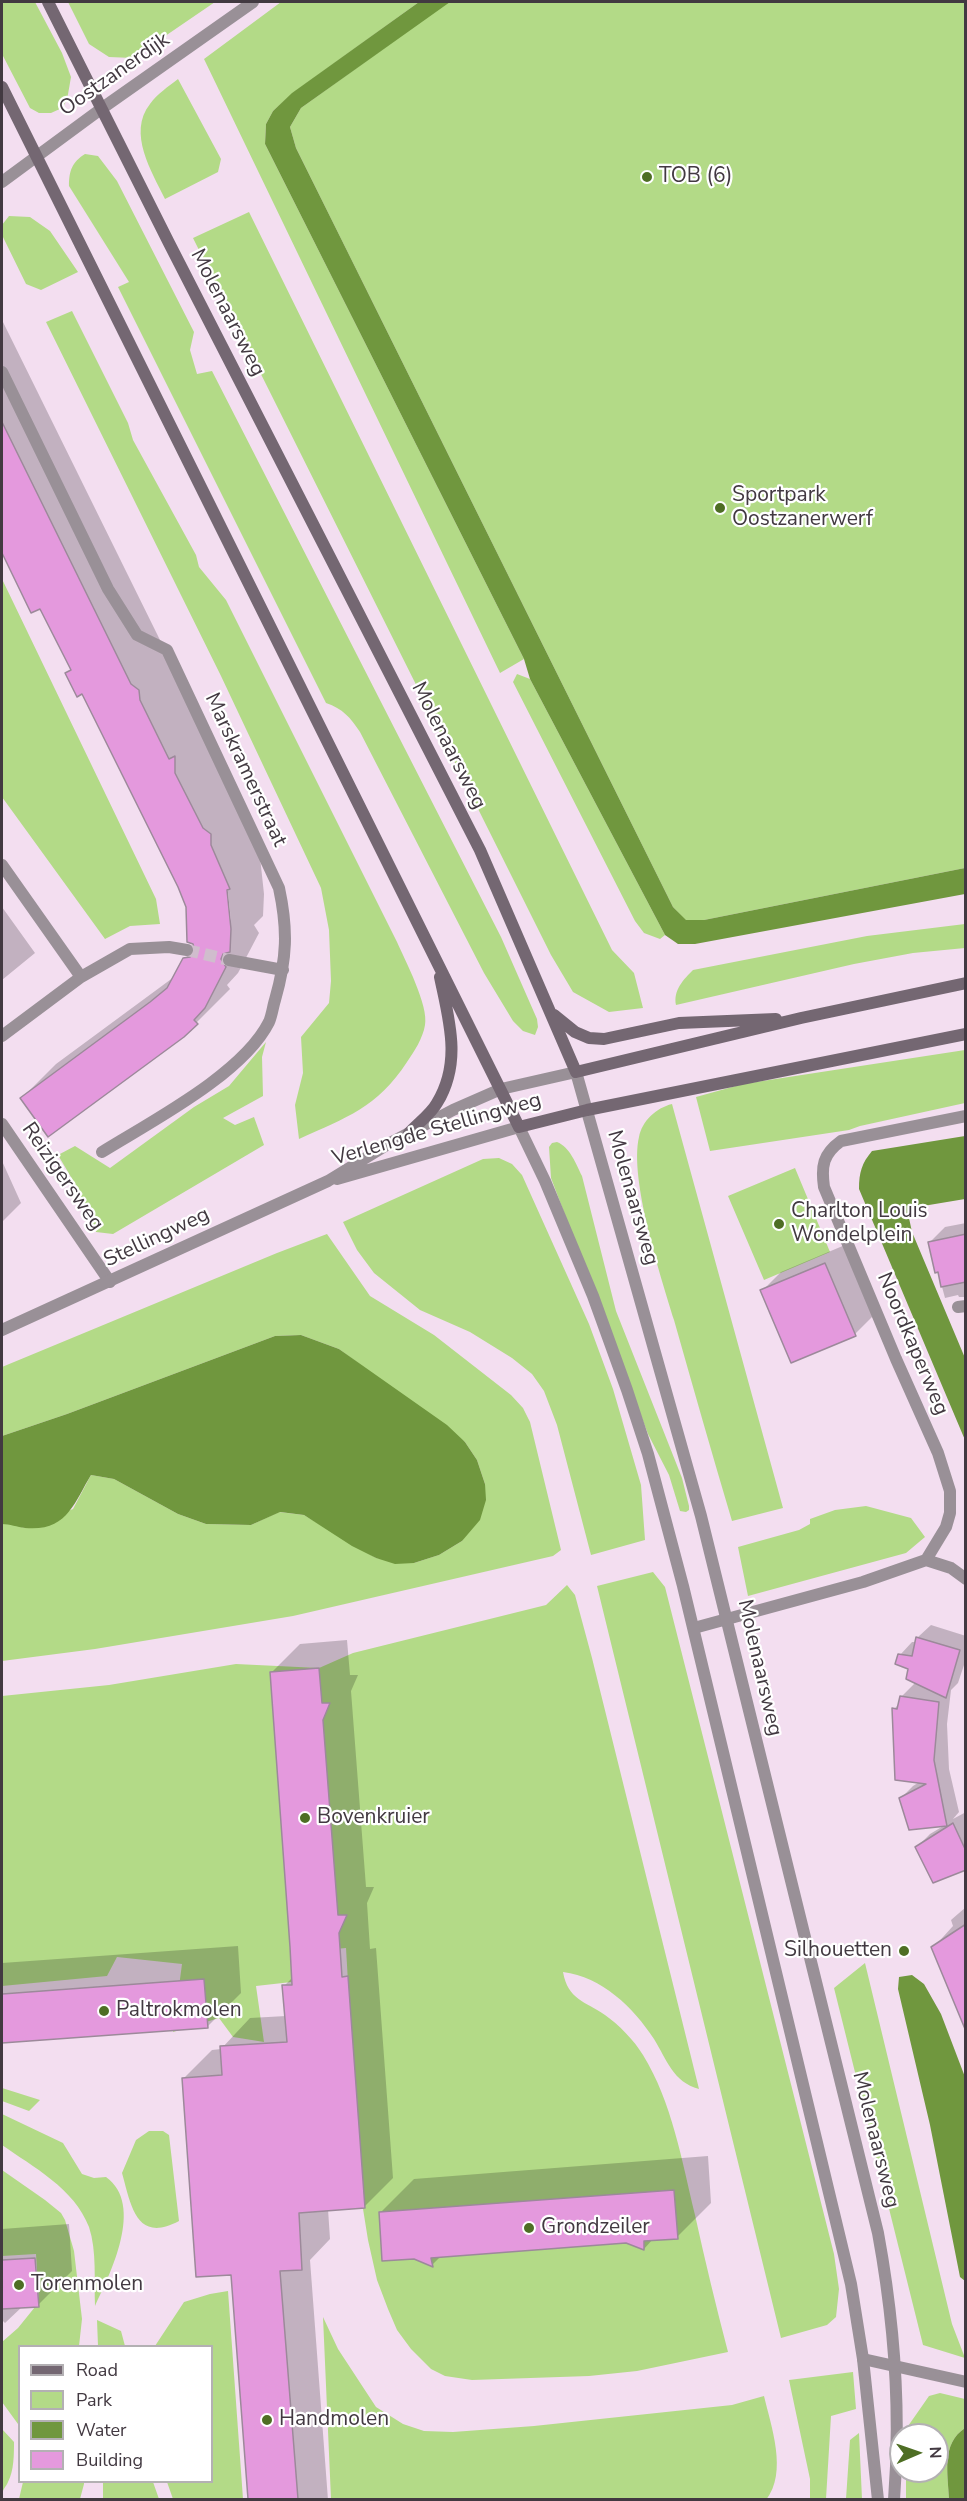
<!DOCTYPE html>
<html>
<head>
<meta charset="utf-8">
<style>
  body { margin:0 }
  #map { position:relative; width:967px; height:2501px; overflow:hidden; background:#f3def0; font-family:"Nunito Sans",sans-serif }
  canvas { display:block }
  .frame { position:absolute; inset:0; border:3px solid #423941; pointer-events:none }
  .legend { position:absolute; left:18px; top:2345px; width:195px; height:138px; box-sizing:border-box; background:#fff; border:2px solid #b3b0b3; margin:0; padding:8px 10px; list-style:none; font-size:18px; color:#423941 }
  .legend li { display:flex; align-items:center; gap:12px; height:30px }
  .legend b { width:30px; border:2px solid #b3b0b3 }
  .north { position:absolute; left:889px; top:2423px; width:60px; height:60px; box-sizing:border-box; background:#fff; border:2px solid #b3b0b3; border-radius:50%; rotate:88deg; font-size:16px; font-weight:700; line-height:24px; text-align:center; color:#423941 }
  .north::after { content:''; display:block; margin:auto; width:21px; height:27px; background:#4e6e24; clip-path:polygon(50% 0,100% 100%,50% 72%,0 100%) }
</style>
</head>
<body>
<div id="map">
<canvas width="967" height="2501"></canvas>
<div class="frame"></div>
<ul class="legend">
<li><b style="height:8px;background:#746772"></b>Road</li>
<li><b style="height:16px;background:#b3da87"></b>Park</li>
<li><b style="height:16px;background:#70973e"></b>Water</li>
<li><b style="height:16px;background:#e499dd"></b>Building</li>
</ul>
<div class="north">N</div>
</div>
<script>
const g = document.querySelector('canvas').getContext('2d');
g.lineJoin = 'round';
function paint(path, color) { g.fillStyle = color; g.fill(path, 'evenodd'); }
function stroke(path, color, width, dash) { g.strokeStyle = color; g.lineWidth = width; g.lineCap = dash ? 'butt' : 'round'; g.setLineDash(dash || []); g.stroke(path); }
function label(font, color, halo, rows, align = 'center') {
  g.font = font + ' "Nunito Sans",sans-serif'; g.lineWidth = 4.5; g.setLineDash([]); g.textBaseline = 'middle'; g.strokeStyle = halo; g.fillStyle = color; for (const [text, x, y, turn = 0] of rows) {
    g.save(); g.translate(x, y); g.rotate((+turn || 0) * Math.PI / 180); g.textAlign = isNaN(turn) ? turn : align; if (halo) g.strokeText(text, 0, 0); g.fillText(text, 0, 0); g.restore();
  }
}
paint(new Path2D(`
  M2,2H35L62,53L71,77L67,100L62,108L51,113H39L30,108L2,54Z
  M68,2H215L133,58L109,57L89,44Z
  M281,2H419L293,93L273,111L266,124L265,144L524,659L500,673L204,59Z
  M448,2H965V868L704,920H685L673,907L296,148L290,127L301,108Z
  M178,79L221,159L218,172L165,199C152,172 127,133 150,104C157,94 169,86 178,79Z
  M85,154L98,156L117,181L194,332L190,350L197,374L212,371L501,937L537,1019L538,1027L535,1035L523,1031L513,1021L484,973L360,732C350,717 343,709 326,703L118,287L129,282L69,186C69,171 72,162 85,154Z
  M249,212L612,950L634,973L643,1008L609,1012L573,992L551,955L193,238Z
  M9,216L30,217L50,231L78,272L41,290L26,284L2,235V225Z
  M72,311L128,423L133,440L196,555L199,567L226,600L397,942C405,960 429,1006 425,1025C423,1038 414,1052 407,1062C377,1108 347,1117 299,1139L295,1105L303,1073L301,1037L329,1003L331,981L329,930L321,888L221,676L46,322Z
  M2,579L156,899L160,924L130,926L105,939L2,797Z
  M517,674L530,679L665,935L660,939L644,933L635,921L513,682Z
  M965,924V948L913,953L854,964L676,1005C673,990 684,979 693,970L867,936Z
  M266,1042L262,1057L263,1096L223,1118L235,1125L254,1117L264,1145L113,1234L96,1232L78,1189L58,1155L75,1146L110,1168L194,1107L229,1086Z
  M965,1050V1103L860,1126L849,1130L710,1151L696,1097L743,1084Z
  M672,1104L783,1508L732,1521C712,1454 693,1387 674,1320C661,1277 629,1179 639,1137C642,1121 656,1108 672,1104Z
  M557,1142C570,1147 576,1164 582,1176L616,1311L682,1478L689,1506V1510L686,1512L680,1511L669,1475L648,1434L551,1178L549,1147L552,1143Z
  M499,1158L512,1164L522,1175L589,1324L613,1389L641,1485L645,1540L591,1555L557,1425L544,1391L532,1374L512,1358L470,1332L420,1310L374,1273L357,1250L343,1222L483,1159Z
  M795,1168L830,1252L764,1280L728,1196Z
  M327,1234L370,1296L434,1335L511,1395L523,1408L530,1422L561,1550L553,1556L293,1616L95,1649L2,1661V1524H11L25,1528L73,1509L91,1475L114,1479L178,1514L206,1524L251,1525L279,1512L304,1515L376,1558L414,1563L439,1555L462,1541L485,1484L477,1460L465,1442L339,1349L301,1335L275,1336L67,1414L2,1436V1367L277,1253Z
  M866,1506L911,1518L925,1537L906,1553L748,1596L738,1547L799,1530L810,1524V1519L835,1510Z
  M653,1572L665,1587L834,2254L839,2289L836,2317L827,2325L781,2338L597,1586Z
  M567,1585L575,1595L592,1658L699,2089C673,2082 667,2060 654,2039C633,2007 602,1977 563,1972C568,2000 585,2001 605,2015C619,2025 634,2040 643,2055C672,2102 682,2161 695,2215C705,2261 716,2306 728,2352L637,2371L589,2376L472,2380L445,2376L431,2369L411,2349L397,2330L388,2309L377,2280L368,2240L360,2190L346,1948L325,1950L327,1978L256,1986L264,2042L233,2037L219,2018L173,2032L182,1964L117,1957L107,1976L2,1986V1696L109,1685L236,1664L319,1668L353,1653L546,1605Z
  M865,1963L952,2324L965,2358L923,2345L834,1988Z
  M2,2088L40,2100L29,2111L2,2101Z
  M2,2114L63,2143L82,2174L94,2178L106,2177C145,2205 110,2274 95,2306C94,2281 97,2251 89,2227C74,2188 33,2167 2,2145Z
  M149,2131H163L169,2135L179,2221C136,2244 131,2205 122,2173L136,2140Z
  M2,2170L45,2200L61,2213L65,2220L74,2251L82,2319L79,2346H20V2423L18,2424L2,2402V2342L18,2328L39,2302L36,2254L2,2256Z
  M228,2291L243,2499H173L167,2482H212V2346H155L184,2302L210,2294Z
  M323,2317L338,2349L376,2407L403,2424L424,2431L453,2432L534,2426L732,2405L764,2396C771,2426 788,2472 766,2500L331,2499Z
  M97,2320L121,2331L125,2346H98Z
  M853,2372L856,2409L831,2416L826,2499H810V2479L789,2380Z
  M940,2393L965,2399V2428C941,2444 948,2473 949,2499H906V2471H937V2435H906V2429L929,2396Z
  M2,2429L14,2442C14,2454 14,2471 8,2482C6,2487 3,2488 2,2495Z
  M859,2433L862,2499H846L850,2440Z
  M23,2482H84V2484L80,2499H19Z
  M103,2482H153L159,2499H103Z`), '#b3da87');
paint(new Path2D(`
  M419,2H450L301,108L290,127L296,148L673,907L686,920H704L965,868V894L695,944H678L665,935L530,679L524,659L265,144L266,124L273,111L292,93Z
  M965,1136V1199L917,1207L909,1218L912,1232L965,1358V1440L859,1189C859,1172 862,1163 872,1151Z
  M301,1335L339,1349L447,1425L465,1442L477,1460L485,1484L486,1500L480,1520L462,1541L439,1555L414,1563L395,1564L376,1558L352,1546L304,1515L280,1512L251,1525L206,1524L178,1514L114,1479L91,1475C74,1503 67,1532 25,1528C17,1527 10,1524 2,1524V1436L67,1414L275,1336Z
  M912,1975L924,1984L941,2014L965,2077V2281L960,2277L930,2125L898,1989L899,1977Z
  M965,2428V2499H949C948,2473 941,2444 965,2428Z`), '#70973e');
paint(new Path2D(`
  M2,320L236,794L244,800V810L260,857L264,894L263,916L254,925L259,933L238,973L227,985L230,989L184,1035L22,1098L56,1064L174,977L184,959L196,948L187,907L180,886L83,692L67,673L72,668L41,607L32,611L2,550ZM224,883H227L231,921L228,915Z
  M2,907L35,953L2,980Z
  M2,1161L21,1203L2,1222Z
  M966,1223V1297H959L958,1295L945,1298L930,1242L945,1227Z
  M845,1245L874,1315L855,1334L792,1361L762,1291L781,1272Z
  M931,1625L966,1636V1659L958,1683L951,1690L947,1724L949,1769L959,1812L953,1819L966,1812V1868L917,1847L930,1834L945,1825L900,1799L913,1786L921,1781L894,1709L900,1703L901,1697L916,1682L910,1668L900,1655L912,1642H917L918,1637Z
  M347,1640L350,1675H358L351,1691L366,1887H374L367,1903L370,1949L376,1948L393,2178L364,2207L328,2209L330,2239L310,2260L328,2500H250L232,2273L183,2079L212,2050L221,2049L250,2018L286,2016L284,1986L293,1977L271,1673L300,1644Z
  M966,1907V2025L933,1948L953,1926L951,1920Z
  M238,1946L241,1993L207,2027L2,2042V1963Z
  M708,2156L711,2203L677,2237L653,2239L644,2249L626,2241L442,2255L432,2265L414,2258L380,2213L414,2179Z
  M69,2224L72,2271L38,2305L23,2306L5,2323L2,2320V2229Z`), '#0003');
const building = new Path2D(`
  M2,422L131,684L139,690L140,700L169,759L175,756V773L203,828L211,834V845L230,889L227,890L231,929L230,952L223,954L221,959L226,967L205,1008L194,1020L198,1024L184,1037L48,1137L20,1098L150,1002L167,988L183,958L190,957L195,951L193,944L187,942L186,907L178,887L82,694L77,697L65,673L71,670L40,609L31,613L2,553Z
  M966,1234V1282L941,1287L938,1272L935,1273L928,1242Z
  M825,1263L856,1336L791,1363L760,1290Z
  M916,1637L960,1650L946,1698L906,1679L908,1669L895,1664L898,1654L912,1656Z
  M319,1668L322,1703H330L323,1720L338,1915H347L339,1933L342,1977L348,1976L365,2208L299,2213L302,2270L280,2271L298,2499H248L231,2275L196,2277L182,2078L222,2075L220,2046L287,2042L282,1985H292L290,1947L270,1672Z
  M900,1696L939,1702L934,1760L947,1826L909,1830L899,1798L926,1784L895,1780L892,1708L897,1709Z
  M953,1823L966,1851V1870L933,1883L915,1847Z
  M966,1924V2029H965L931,1947Z
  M204,1979L208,2028L2,2043V1994Z
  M674,2190L678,2239L644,2241V2250L626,2243L431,2258L433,2267L414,2259L382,2261L379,2212Z
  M35,2258L39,2307L2,2309V2260Z`);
paint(building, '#e499dd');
stroke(building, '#9c899a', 1.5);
stroke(new Path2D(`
  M187,950L229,960`), '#d0bdcd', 12, [12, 6]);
stroke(new Path2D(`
  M958,1307L966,1306`), '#999097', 12);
stroke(new Path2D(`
  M101,109L253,2
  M2,372L108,589L137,635L167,650L279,888C288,930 287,958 275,1000C273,1006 272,1015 269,1022C243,1074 152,1121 102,1152
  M2,865L81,977
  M229,960L283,970
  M2,1036L81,977L130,949L169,947L187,950
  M2,1124L110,1282
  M926,1560L951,1568L966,1579
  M694,1628L863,1582L926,1560L946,1527L950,1513V1491L938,1453L896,1359L824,1187C821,1166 823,1154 841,1141L966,1116
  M863,2359L966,2382`), '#999097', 12);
stroke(new Path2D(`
  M2,182L101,109
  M337,1179L519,1127L545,1181L593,1296L627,1390L648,1454L683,1586L851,2284L863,2359L878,2500
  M2,1330L328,1181L390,1143L453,1110L501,1089L576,1072L701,1516L878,2233C894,2320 901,2412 894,2500`), '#999097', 12);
stroke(new Path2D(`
  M48,2L169,243L480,850L576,1072L801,1018L966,983
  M2,87L519,1127L587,1110L966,1034
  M554,1015L575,1032L589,1038L604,1039L679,1023L776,1019
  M409,1133C418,1123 431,1114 437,1103C462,1062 449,1020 440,977`), '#746772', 12);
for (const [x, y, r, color] of [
  [647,177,6,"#4e6e24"],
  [720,508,6,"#4e6e24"],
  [779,1224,6,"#4e6e24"],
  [305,1818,6,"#4e6e24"],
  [904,1951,6,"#4e6e24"],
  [104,2011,6,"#4e6e24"],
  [529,2228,6,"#4e6e24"],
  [19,2285,6,"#4e6e24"],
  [267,2420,6,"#4e6e24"]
]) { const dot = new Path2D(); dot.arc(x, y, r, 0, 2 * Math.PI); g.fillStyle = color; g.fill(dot); stroke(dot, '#fff', 2); }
label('21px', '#423941', '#fff', [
  ["Oostzanerdijk",115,75,-35],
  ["Molenaarsweg",227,313,63],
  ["Molenaarsweg",448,746,63],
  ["Marskramerstraat",245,770,65],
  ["Verlengde Stellingweg",437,1130,-16],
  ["Reizigersweg",62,1177,55],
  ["Molenaarsweg",632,1198,74],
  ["Stellingweg",157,1238,-25],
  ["Noordkaperweg",912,1344,67],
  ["Molenaarsweg",759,1668,77],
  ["Molenaarsweg",875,2140,76]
]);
label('21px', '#423941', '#fff', [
  ["TOB (6)",659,177],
  ["Sportpark",732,496],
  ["Oostzanerwerf",732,520],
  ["Charlton Louis",791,1212],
  ["Wondelplein",791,1236],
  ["Bovenkruier",317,1818],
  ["Silhouetten",892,1951,"right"],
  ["Paltrokmolen",116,2011],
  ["Grondzeiler",541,2228],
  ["Torenmolen",31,2285],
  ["Handmolen",279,2420]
], 'left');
</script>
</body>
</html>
